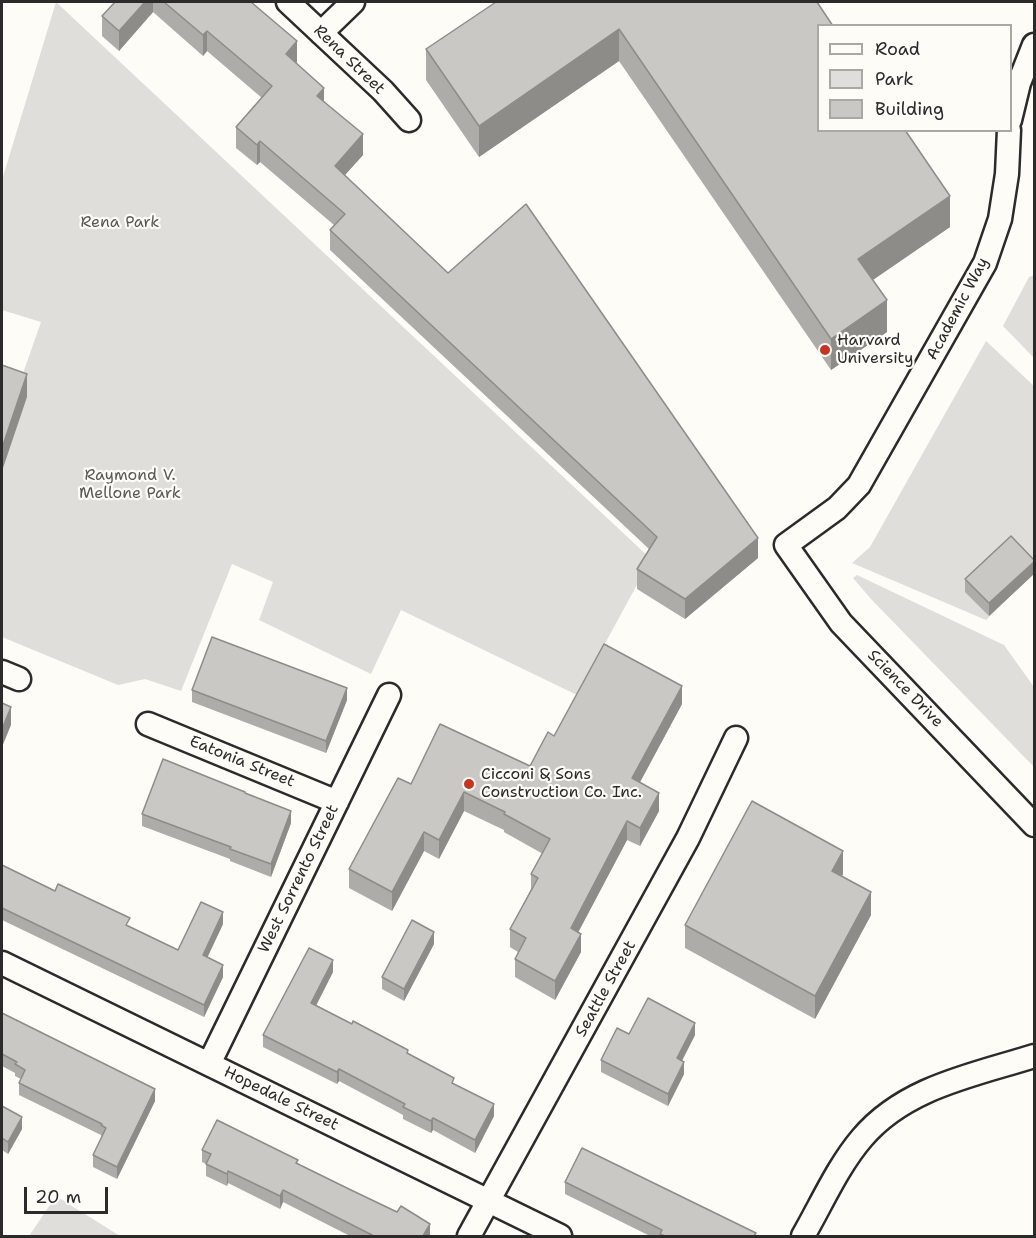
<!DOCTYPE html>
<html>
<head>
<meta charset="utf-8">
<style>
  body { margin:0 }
  #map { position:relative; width:1036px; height:1238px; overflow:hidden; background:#fdfcf7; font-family:"Shantell Sans",sans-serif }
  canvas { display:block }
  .frame { position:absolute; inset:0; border:3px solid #2b2b2b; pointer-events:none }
  .legend { position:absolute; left:817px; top:24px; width:195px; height:108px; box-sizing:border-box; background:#fdfcf7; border:2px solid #a9a8a5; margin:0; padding:8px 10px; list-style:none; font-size:18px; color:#2b2b2b }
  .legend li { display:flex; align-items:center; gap:12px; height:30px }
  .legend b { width:30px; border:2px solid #a9a8a5 }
  .scale { position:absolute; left:24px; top:1187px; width:84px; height:27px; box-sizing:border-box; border:3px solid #2b2b2b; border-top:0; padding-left:8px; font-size:18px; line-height:21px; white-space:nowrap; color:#2b2b2b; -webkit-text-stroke:4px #fdfcf7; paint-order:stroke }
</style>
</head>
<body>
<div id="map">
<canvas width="1036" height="1238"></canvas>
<div class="frame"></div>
<ul class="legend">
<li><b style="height:8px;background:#fdfcf7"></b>Road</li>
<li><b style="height:16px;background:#dfdeda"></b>Park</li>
<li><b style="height:16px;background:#c9c8c4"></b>Building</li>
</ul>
<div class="scale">20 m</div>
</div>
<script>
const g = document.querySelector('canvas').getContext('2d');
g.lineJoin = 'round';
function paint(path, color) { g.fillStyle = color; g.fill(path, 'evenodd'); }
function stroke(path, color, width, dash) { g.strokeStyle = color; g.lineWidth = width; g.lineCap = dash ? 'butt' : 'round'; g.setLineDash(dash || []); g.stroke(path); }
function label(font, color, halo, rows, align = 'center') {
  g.font = font + ' "Shantell Sans",sans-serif'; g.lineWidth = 4.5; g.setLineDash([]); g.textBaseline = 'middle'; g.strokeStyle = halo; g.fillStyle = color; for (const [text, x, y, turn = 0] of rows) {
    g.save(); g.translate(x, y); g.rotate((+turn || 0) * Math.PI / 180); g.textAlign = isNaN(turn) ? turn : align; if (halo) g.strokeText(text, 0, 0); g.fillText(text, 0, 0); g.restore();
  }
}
paint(new Path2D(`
  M56,2L651,559L577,695L401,610L371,674L259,620L273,582L232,564L181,691L145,679L118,685L2,637V433L41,322L2,310V180Z
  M1034,275V358L1003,326L1029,277Z
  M986,341L1034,386V573L986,620L852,563L870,547Z
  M857,575L1004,645L1034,687V767L871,599L853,578Z
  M56,1196L120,1236H29Z`), '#dfdeda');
const minor = new Path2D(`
  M288,2L383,91L409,120
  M321,33L353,2
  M1010,120L1019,83L1034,45
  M1009,130L1007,174L1000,219L985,263L859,485L837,508L786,545L841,623L1034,825
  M2,672L19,679
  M148,724L337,802
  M2,963L560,1236
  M209,1064L389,695
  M469,1236L688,838L736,738
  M803,1236C822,1203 838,1166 862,1138C905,1087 974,1075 1034,1056`);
stroke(minor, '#2b2b2b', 27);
stroke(minor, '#fdfcf7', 22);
paint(new Path2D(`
  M115,2H251L297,62L296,63L363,155L345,175L448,273L758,558L685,619L637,589V569L649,549L330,250V230L334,225L260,162L257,165L236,148V127L262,98L207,51L203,56L153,12L119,51L102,36V16Z
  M817,2L950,227L873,280L887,332L831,370L619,61L479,157L426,80V49Z
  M1035,561V573L989,616L965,592V579Z
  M192,690L347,700L326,753L192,702Z
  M682,704L640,782L659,811L640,846L627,840L578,932L581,952L555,1000L515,977V959L518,952L510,947V929L531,889V874L543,854L504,832V830L464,811L439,859L424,851L392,911L349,888V869L411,784L530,766L554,736Z
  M245,794L291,823L271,877L230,861V859L142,826V814Z
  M2,865L178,950L223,924L207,957L223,977L204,1017L2,920Z
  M843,874L842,876L871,915L815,1019L685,948V925Z
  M434,944L404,1001L382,989V977Z
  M333,972L316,1006L408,1054L454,1084L494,1116L475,1153L433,1130L431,1133L403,1119V1115L339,1081L337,1084L263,1047V1035Z
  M2,1013L155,1101L117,1179L93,1167V1155L102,1137L101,1135L19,1095V1083L21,1079L15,1076V1073L2,1066Z
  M629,1034L695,1035L682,1061L684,1074L668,1106L601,1072V1060Z
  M2,1106L22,1129L8,1154L2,1150Z
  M202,1150L298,1164L430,1236H350L283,1202L280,1209L228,1183L227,1186L206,1176V1164L202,1162Z
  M565,1182L756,1236H650L565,1194Z`), '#adaca9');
paint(new Path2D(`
  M145,2H153V12L119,51V31Z
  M619,29V61L479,157V126Z
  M207,31V51L203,56V35Z
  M297,41V62L286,75V54Z
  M324,88V108L317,96Z
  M363,134V155L335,186V166Z
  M260,141V162L257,165V145Z
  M950,196V227L858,290V259Z
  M887,300V332L831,370V339Z
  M27,374V397L2,471V448Z
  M758,538V558L685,619V599Z
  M1035,561V573L989,616V603Z
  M682,686V704L632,797V778Z
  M347,688V700L326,753V741Z
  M11,707V725L2,747V729Z
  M464,792V811L439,859V840Z
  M659,793V811L640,846V828Z
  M291,811V823L271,877V864Z
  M627,821V840L571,946V928Z
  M424,832V851L392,911V892Z
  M843,851V874L832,894V871Z
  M871,892V915L815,1019V996Z
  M223,912V924L203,967V955Z
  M434,932V944L404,1001V989Z
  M581,934V952L555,1000V981Z
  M333,960V972L311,1015V1003Z
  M223,965V977L204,1017V1005Z
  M695,1023V1035L677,1070V1058Z
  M684,1062V1074L668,1106V1094Z
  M339,1069V1081L337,1084V1072Z
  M155,1089V1101L117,1179V1167Z
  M494,1104V1116L475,1153V1140Z
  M22,1117V1129L8,1154V1142Z
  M433,1118V1130L431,1133V1121Z
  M228,1171V1183L227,1186V1174Z
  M283,1190V1202L280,1209V1196Z
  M430,1224V1236H423Z`), '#8d8c89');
const building = new Path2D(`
  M115,2H145L119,31L102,16Z
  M164,2H251L297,41L286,54L324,88L317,96L363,134L335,166L448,273L526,204L758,538L685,599L637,569L657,537L330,230L345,214L260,141L257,145L236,127L272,86L207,31L203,35Z
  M496,2H817L833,26H819V130H905L950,196L858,259L887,300L831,339L619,29L479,126L426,49Z
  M2,365L27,374L2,448Z
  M1011,536L1035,561L989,603L965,579Z
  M212,637L347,688L326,741L192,690Z
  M604,644L682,686L632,778L659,793L640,828L627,821L571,928L581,934L555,981L515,959L526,938L510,929L538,878L531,874L550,839L504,814L505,812L464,792L439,840L424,832L392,892L349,869L398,778L411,784L440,724L530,766L548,732L554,736Z
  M2,703L11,707L2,729Z
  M163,759L245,792V793L291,811L271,864L230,849L231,847L142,814Z
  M752,801L843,851L832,871L871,892L815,996L685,925Z
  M2,865L55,891L58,884L130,918L126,925L178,950L201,902L223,912L203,955L223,965L204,1005L2,908Z
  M412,920L434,932L404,989L382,977Z
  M309,948L333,960L311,1003L352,1024L353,1021L408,1050L407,1053L454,1078L452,1083L494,1104L475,1140L433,1118L431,1121L403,1107L405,1104L339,1069L337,1072L263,1035Z
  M648,998L695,1023L677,1058L684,1062L668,1094L601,1060L617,1028L629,1034Z
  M2,1013L155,1089L117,1167L93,1155L106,1128L101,1125L102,1124L19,1083L25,1070L15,1064L17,1062L2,1054Z
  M2,1106L22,1117L8,1142L2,1138Z
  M217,1120L298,1160L296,1163L351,1190L397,1212L401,1206L430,1224L423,1236H374L283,1190L280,1196L228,1171L227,1174L206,1164L211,1154L202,1150Z
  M582,1148L756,1233L754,1236H665L660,1234L662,1230L565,1182Z`);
paint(building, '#c9c8c4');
stroke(building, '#8d8c89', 1.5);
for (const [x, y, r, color] of [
  [825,350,6,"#c8321e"],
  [469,784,6,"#c8321e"]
]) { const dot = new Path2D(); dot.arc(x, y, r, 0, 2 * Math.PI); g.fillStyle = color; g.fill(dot); stroke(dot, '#fdfcf7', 2); }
label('16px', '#2b2b2b', '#fdfcf7', [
  ["Rena Street",349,60,44],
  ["Academic Way",958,309,-62],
  ["Science Drive",905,689,46],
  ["Eatonia Street",242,762,22],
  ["West Sorrento Street",299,879,-64],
  ["Seattle Street",606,989,-61],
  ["Hopedale Street",281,1099,26]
]);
label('16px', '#585857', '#fdfcf7', [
  ["Rena Park",120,223],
  ["Raymond V.",130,476],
  ["Mellone Park",130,494]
]);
label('16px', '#2b2b2b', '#fdfcf7', [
  ["Harvard",837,341],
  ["University",837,359],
  ["Cicconi & Sons",481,775],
  ["Construction Co. Inc.",481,793]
], 'left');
</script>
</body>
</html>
